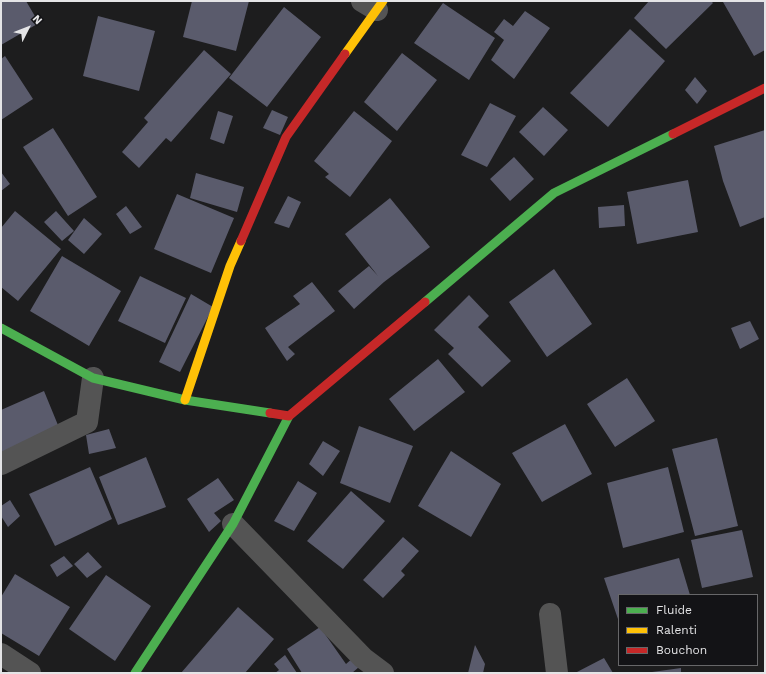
<!DOCTYPE html>
<html>
<head>
<meta charset="utf-8">
<style>
  body { margin:0 }
  #map { position:relative; width:766px; height:674px; overflow:hidden; background:#1d1d1e; font-family:"Work Sans",sans-serif }
  canvas { display:block }
  .frame { position:absolute; inset:0; border:2px solid #e4e4e6; pointer-events:none }
  .legend { position:absolute; left:618px; top:594px; width:140px; height:72px; box-sizing:border-box; background:#131316; border:1px solid #676769; margin:0; padding:5px 7px; list-style:none; font-size:12px; color:#e4e4e6 }
  .legend li { display:flex; align-items:center; gap:8px; height:20px }
  .legend b { width:20px; border:1px solid #676769 }
  .north { position:absolute; left:8px; top:8px; width:40px; height:40px; -webkit-text-stroke:3px #131316; paint-order:stroke; rotate:48deg; font-size:11px; font-weight:700; line-height:16px; text-align:center; color:#e4e4e6 }
  .north::after { content:''; display:block; margin:auto; width:14px; height:18px; background:#e4e4e6; clip-path:polygon(50% 0,100% 100%,50% 72%,0 100%) }
</style>
</head>
<body>
<div id="map">
<canvas width="766" height="674"></canvas>
<div class="frame"></div>
<ul class="legend">
<li><b style="height:5px;background:#4caf50"></b>Fluide</li>
<li><b style="height:5px;background:#ffc107"></b>Ralenti</li>
<li><b style="height:5px;background:#c62828"></b>Bouchon</li>
</ul>
<div class="north">N</div>
</div>
<script>
const g = document.querySelector('canvas').getContext('2d');
g.lineJoin = 'round';
function paint(path, color) { g.fillStyle = color; g.fill(path, 'evenodd'); }
function stroke(path, color, width, dash) { g.strokeStyle = color; g.lineWidth = width; g.lineCap = dash ? 'butt' : 'round'; g.setLineDash(dash || []); g.stroke(path); }
paint(new Path2D(`
  M1,1H26L39,23L1,45Z
  M192,1H249L236,51L183,37Z
  M649,1H711L713,3L666,49L634,18Z
  M765,1V50L754,56L723,2Z
  M443,3L495,38L469,80L414,43Z
  M284,7L321,37L267,107L229,78Z
  M525,11L550,28L514,79L491,60L504,40L494,32L504,19L513,26Z
  M98,16L155,31L139,91L83,76Z
  M630,29L665,61L608,127L570,93Z
  M204,50L231,74L171,142L166,138L139,168L122,152L148,122L144,118Z
  M402,53L437,80L397,131L364,102Z
  M5,56L33,99L1,120V59Z
  M695,77L707,91L697,104L685,90Z
  M490,103L516,116L487,167L461,155Z
  M543,107L568,130L544,156L519,132Z
  M272,110L288,117L280,135L263,128Z
  M218,111L233,116L224,144L210,139Z
  M354,111L392,141L350,197L325,177L329,174L314,161Z
  M53,128L97,197L68,216L23,147Z
  M765,130V217L740,227L723,181L714,146Z
  M514,157L534,179L510,201L490,179Z
  M1,172L10,184L1,191Z
  M196,173L244,187L237,212L190,198Z
  M688,180L698,232L637,244L627,192Z
  M177,194L234,218L211,273L154,249Z
  M288,196L301,202L289,228L274,223Z
  M390,198L430,247L384,282L354,309L338,291L369,266L378,276L345,234Z
  M624,205L625,226L599,228L598,207Z
  M126,206L142,227L130,234L116,214Z
  M15,211L61,249L18,301L1,287V228Z
  M56,211L74,231L62,241L44,222Z
  M84,218L102,234L84,254L68,240Z
  M62,256L121,291L89,346L30,311Z
  M554,269L592,324L547,357L509,302Z
  M140,276L186,298L165,343L118,321Z
  M312,282L335,311L288,347L295,354L287,361L265,328L300,304L293,296Z
  M191,294L213,307L180,372L159,362Z
  M469,295L489,316L478,327L511,361L482,387L448,354L454,348L434,330Z
  M750,321L759,339L740,349L731,328Z
  M438,359L465,392L414,431L389,399Z
  M627,378L655,421L615,447L587,404Z
  M44,391L60,430L1,456V410Z
  M565,424L592,474L542,502L512,453Z
  M359,426L413,446L390,503L340,483Z
  M109,429L116,448L89,454L86,435Z
  M717,438L738,526L695,536L672,449Z
  M323,441L340,451L323,476L309,464Z
  M451,451L501,484L471,537L418,506Z
  M146,457L166,507L118,525L99,477Z
  M90,467L112,519L55,546L29,494Z
  M668,467L684,532L623,548L607,483Z
  M218,478L234,500L214,513L221,521L209,532L187,499Z
  M298,481L317,493L294,531L274,521Z
  M351,491L385,521L343,569L307,541Z
  M10,500L20,516L8,527L1,516V506Z
  M742,530L753,577L702,588L691,540Z
  M403,537L419,551L401,571L405,575L383,598L363,580Z
  M88,552L102,567L87,578L74,564Z
  M64,556L73,566L57,577L50,565Z
  M679,558L690,595H619V622L604,578Z
  M15,574L70,607L39,656L1,633V597Z
  M106,575L151,606L115,661L69,629Z
  M238,607L274,639L245,673H181Z
  M320,627L346,664L354,657L359,667L352,673H302L287,649Z
  M475,645L485,664L483,673H468Z
  M285,655L297,673H275L279,670L274,664Z
  M604,658L613,673H575Z
  M681,668V673H652V672Z`), '#5a5b6c');
stroke(new Path2D(`
  M362,1L377,10
  M1,464L87,422L93,378
  M233,524L363,658L383,673
  M550,614L557,673
  M1,654L30,673`), '#545454', 22);
stroke(new Path2D(`
  M425,302L554,193L673,134
  M1,328L93,378L185,400L270,413
  M135,673L233,524L289,416`), '#4caf50', 9);
stroke(new Path2D(`
  M345,54L383,1
  M185,400L230,266L241,241`), '#ffc107', 9);
stroke(new Path2D(`
  M673,134L765,88
  M241,241L286,137L345,54
  M270,413L289,416L425,302`), '#c62828', 9);
</script>
</body>
</html>
